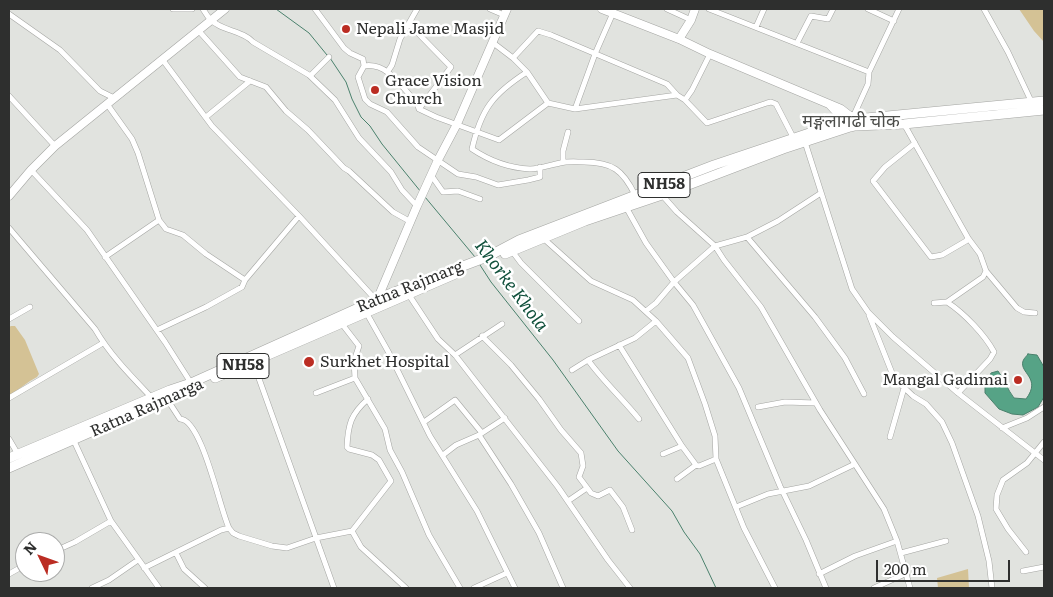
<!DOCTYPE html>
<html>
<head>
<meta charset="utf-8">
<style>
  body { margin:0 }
  #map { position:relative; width:1053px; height:597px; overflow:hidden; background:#e1e3df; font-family:Literata,serif }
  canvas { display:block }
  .frame { position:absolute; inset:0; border:10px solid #2e2f2e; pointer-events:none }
  .north { position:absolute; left:15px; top:532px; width:50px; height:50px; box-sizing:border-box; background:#fff; border:1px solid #abacab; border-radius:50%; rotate:312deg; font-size:14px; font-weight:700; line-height:20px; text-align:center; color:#2e2f2e }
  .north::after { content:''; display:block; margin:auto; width:18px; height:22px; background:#bb2d23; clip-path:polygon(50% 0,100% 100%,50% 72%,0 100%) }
  .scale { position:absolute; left:876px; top:560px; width:134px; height:22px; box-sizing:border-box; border:2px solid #2e2f2e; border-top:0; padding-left:6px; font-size:15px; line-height:18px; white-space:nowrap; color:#2e2f2e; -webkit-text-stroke:4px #fff; paint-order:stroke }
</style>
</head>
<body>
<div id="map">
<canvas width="1053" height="597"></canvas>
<div class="frame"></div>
<div class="north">N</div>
<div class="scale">200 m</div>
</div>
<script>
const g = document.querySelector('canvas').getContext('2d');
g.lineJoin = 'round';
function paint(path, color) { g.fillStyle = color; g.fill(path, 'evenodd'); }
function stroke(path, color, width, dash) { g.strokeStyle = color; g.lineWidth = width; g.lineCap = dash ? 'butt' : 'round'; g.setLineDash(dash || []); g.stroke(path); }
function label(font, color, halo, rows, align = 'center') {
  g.font = font + ' Literata,"Noto Sans Devanagari",serif'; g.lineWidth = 5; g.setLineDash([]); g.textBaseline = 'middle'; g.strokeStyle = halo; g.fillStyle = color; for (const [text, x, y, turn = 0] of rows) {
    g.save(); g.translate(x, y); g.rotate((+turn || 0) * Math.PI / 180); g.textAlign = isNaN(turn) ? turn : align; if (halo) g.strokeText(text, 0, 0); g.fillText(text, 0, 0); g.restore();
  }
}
paint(new Path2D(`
  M1019,9H1044V42L1034,31Z
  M11,326H15L25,340L39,374L37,377L30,381L9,396V327Z
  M968,569L969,588H938L937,578Z`), '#d4c295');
const water = new Path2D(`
  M1028,354L1037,355L1044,367V397L1038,407L1023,415L1012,414L999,409L985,393V386L991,373L998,371C1005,380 1007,389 1014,398L1026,399C1042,378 1019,373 1023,361C1024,358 1027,356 1028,354Z`);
paint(water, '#56a386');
stroke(water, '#4a806c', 1);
stroke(new Path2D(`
  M276,9L309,33L327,55
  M330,58L346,82L352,99L361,117L370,126L382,144L421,192
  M425,197L475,257
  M480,265L491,282L553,360L618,451L672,511L684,532L700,554L716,588`), '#4a806c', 1);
const street = new Path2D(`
  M173,9H192
  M203,9C205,12 207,16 210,19C221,31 242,30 253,42L309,75L335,100L359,138L391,172L402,190L417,206
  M315,9L344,48L350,53L363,59L364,66L358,77L365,99L370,104L387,112L418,147L458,174L476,177L498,185L528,180L540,177V167
  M490,9L504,15
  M667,9L691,20
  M709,9L869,72
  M868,9L894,21
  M984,9L1008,52L1032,103
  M9,14L60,50L100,91L114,98
  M409,24L451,67L419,109
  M756,27L764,9
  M198,30L240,77L266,87L286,111L308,130L344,168L349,171L393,212L411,222
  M492,42L513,58L538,31L551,35L667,84L677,95L685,100L707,123L767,103L771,102L776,104L793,137
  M797,43L811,16L828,19L833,9
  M513,58L527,72L548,103L575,109L677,95
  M162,59L212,126L299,216L376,300
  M364,66C388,62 402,88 417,103L419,109L436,117L499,140L548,103
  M388,71L392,65L400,39L417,9
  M527,72C493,94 481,109 472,149C490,161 508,168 530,169C540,169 550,165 560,163C568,161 576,162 584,162C612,162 623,170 635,195
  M310,76L329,57
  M9,96L55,146
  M685,100L692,90L710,54
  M107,104L132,139L138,153L159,220L166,229L183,235L206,254L245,280L299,216
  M575,109L595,54L613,13
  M206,117L250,81
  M853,117L868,84L869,72L899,9
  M904,124L968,238L980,254L986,271L1017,308L1024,312L1035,313
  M805,142L852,289L868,312L893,337L958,393L1044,460
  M915,143L885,167L873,181L931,257L942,255L966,241L968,238
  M563,162V151L568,132
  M31,170L87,230L165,342L191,383
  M431,175L443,192L458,191L480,199
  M662,195L677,212L715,246L724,260L761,307L820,410L884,509L897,541L910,588
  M626,207L646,243L674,282L693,305L739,388L780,486L806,540L826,588
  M9,228L95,329C110,355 131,376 152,398
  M747,237L815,317L845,358L864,394
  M543,238L591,281L633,300L656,321L688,358L705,404L715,436L716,459L744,528L775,588
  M512,251L521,263L579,321
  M105,257L159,220
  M409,295L438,339L455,355L558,487L608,560L630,588
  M947,302C964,313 985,335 994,352L990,359L958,393
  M934,303L947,302L983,277L986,271
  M646,311L656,303L674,282L715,246L747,237L778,221L821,193
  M366,312L389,353L430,436L477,511L515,588
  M869,315L894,378L913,396L926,404L942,422L952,443L978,516L989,561L992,588
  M9,319L30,307
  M342,324L359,346L354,361L355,378L385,429L390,450L402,472L429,535L460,588
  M157,330L206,307L242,287L245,280
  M482,336L511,365L539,399L561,430L581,453L583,466L579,477L591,493L598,496L610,490L623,507L632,530
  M619,345L682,446L696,465L699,466L716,459
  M455,355L502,324
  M255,360L257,373L334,588
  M588,360C603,381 623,399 639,419
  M572,370L588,360L635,338L656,321
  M316,393L355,378
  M9,398L103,343
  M167,399L180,419C202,419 220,510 229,528
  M758,407L785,402L816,403
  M424,422L455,400L482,433
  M1002,428L1027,418L1044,407
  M479,435L511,484L539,533L563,588
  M890,437L904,388
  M9,439L19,456
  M74,441L111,521L159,588
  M663,454L682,446
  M443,455L456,445L479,435L505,418
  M677,479L696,465
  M568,501L587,488
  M736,507L768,494L809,486L855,464
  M352,531L391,481L379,460L372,455L349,449L347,447C348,424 351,414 368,399
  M55,551L75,542L111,521
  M1026,552L1008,529L996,509L997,495L1003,480L1027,463L1044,442
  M176,553L184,569L205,588
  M901,553L946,541
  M144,568L221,530L229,528L233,533L239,536L272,546L287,548L316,538L352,531L361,547L406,588
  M1023,571L1044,567
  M9,574L25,565
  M819,574L855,556L897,541
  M92,588L109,580L138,560
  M474,588L507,573
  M874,588L907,573`);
const secondary = new Path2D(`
  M602,9L679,39L710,54L841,109L850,116
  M679,39L691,20L695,9
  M830,105L841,117L845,119
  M9,196L31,170L55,146L225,9
  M377,300L417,206L438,160L457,124L507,9`);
const primary = new Path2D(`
  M856,119L1044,101
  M851,127L855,126L904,124L1044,110
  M505,254L585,221L662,195L783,149L850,127
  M215,378L460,272
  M9,458L170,390L191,383L389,294L487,257L519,240L714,165L845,121L847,117L850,116L856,119L855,126
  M9,468L194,387`);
stroke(street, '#a4a5a2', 6);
stroke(secondary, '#a4a5a2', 9);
stroke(primary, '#a4a5a2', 10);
stroke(street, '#fff', 5);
stroke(secondary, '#fff', 8);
stroke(primary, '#fff', 9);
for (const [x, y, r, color] of [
  [346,29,5,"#bb2d23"],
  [375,90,5,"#bb2d23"],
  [309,362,6,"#bb2d23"],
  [1018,380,5,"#bb2d23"]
]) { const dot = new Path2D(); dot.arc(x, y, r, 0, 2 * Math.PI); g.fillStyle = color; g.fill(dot); stroke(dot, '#fff', 2); }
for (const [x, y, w] of [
  [664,185,52],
  [243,366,52]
]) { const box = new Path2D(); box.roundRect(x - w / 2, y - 12.5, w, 25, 4); g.fillStyle = '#fff'; g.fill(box); stroke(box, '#2e2f2e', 1); }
label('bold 15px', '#2e2f2e', null, [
  ["NH58",664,185],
  ["NH58",243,366]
]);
label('16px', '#2e2f2e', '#fff', [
  ["Nepali Jame Masjid",356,29],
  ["Grace Vision",385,81],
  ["Church",385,99],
  ["Surkhet Hospital",320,362],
  ["Mangal Gadimai",1008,380,"right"]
], 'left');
label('16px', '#2e2f2e', '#fff', [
  ["Ratna Rajmarg",410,287,-22],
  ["Ratna Rajmarga",147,408,-24]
]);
label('18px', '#4c4d4a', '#fff', [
  ["मङ्गलागढी चोक",851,122]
]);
label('italic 18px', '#11513c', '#fff', [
  ["Khorke Khola",511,286,53]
]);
</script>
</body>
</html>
